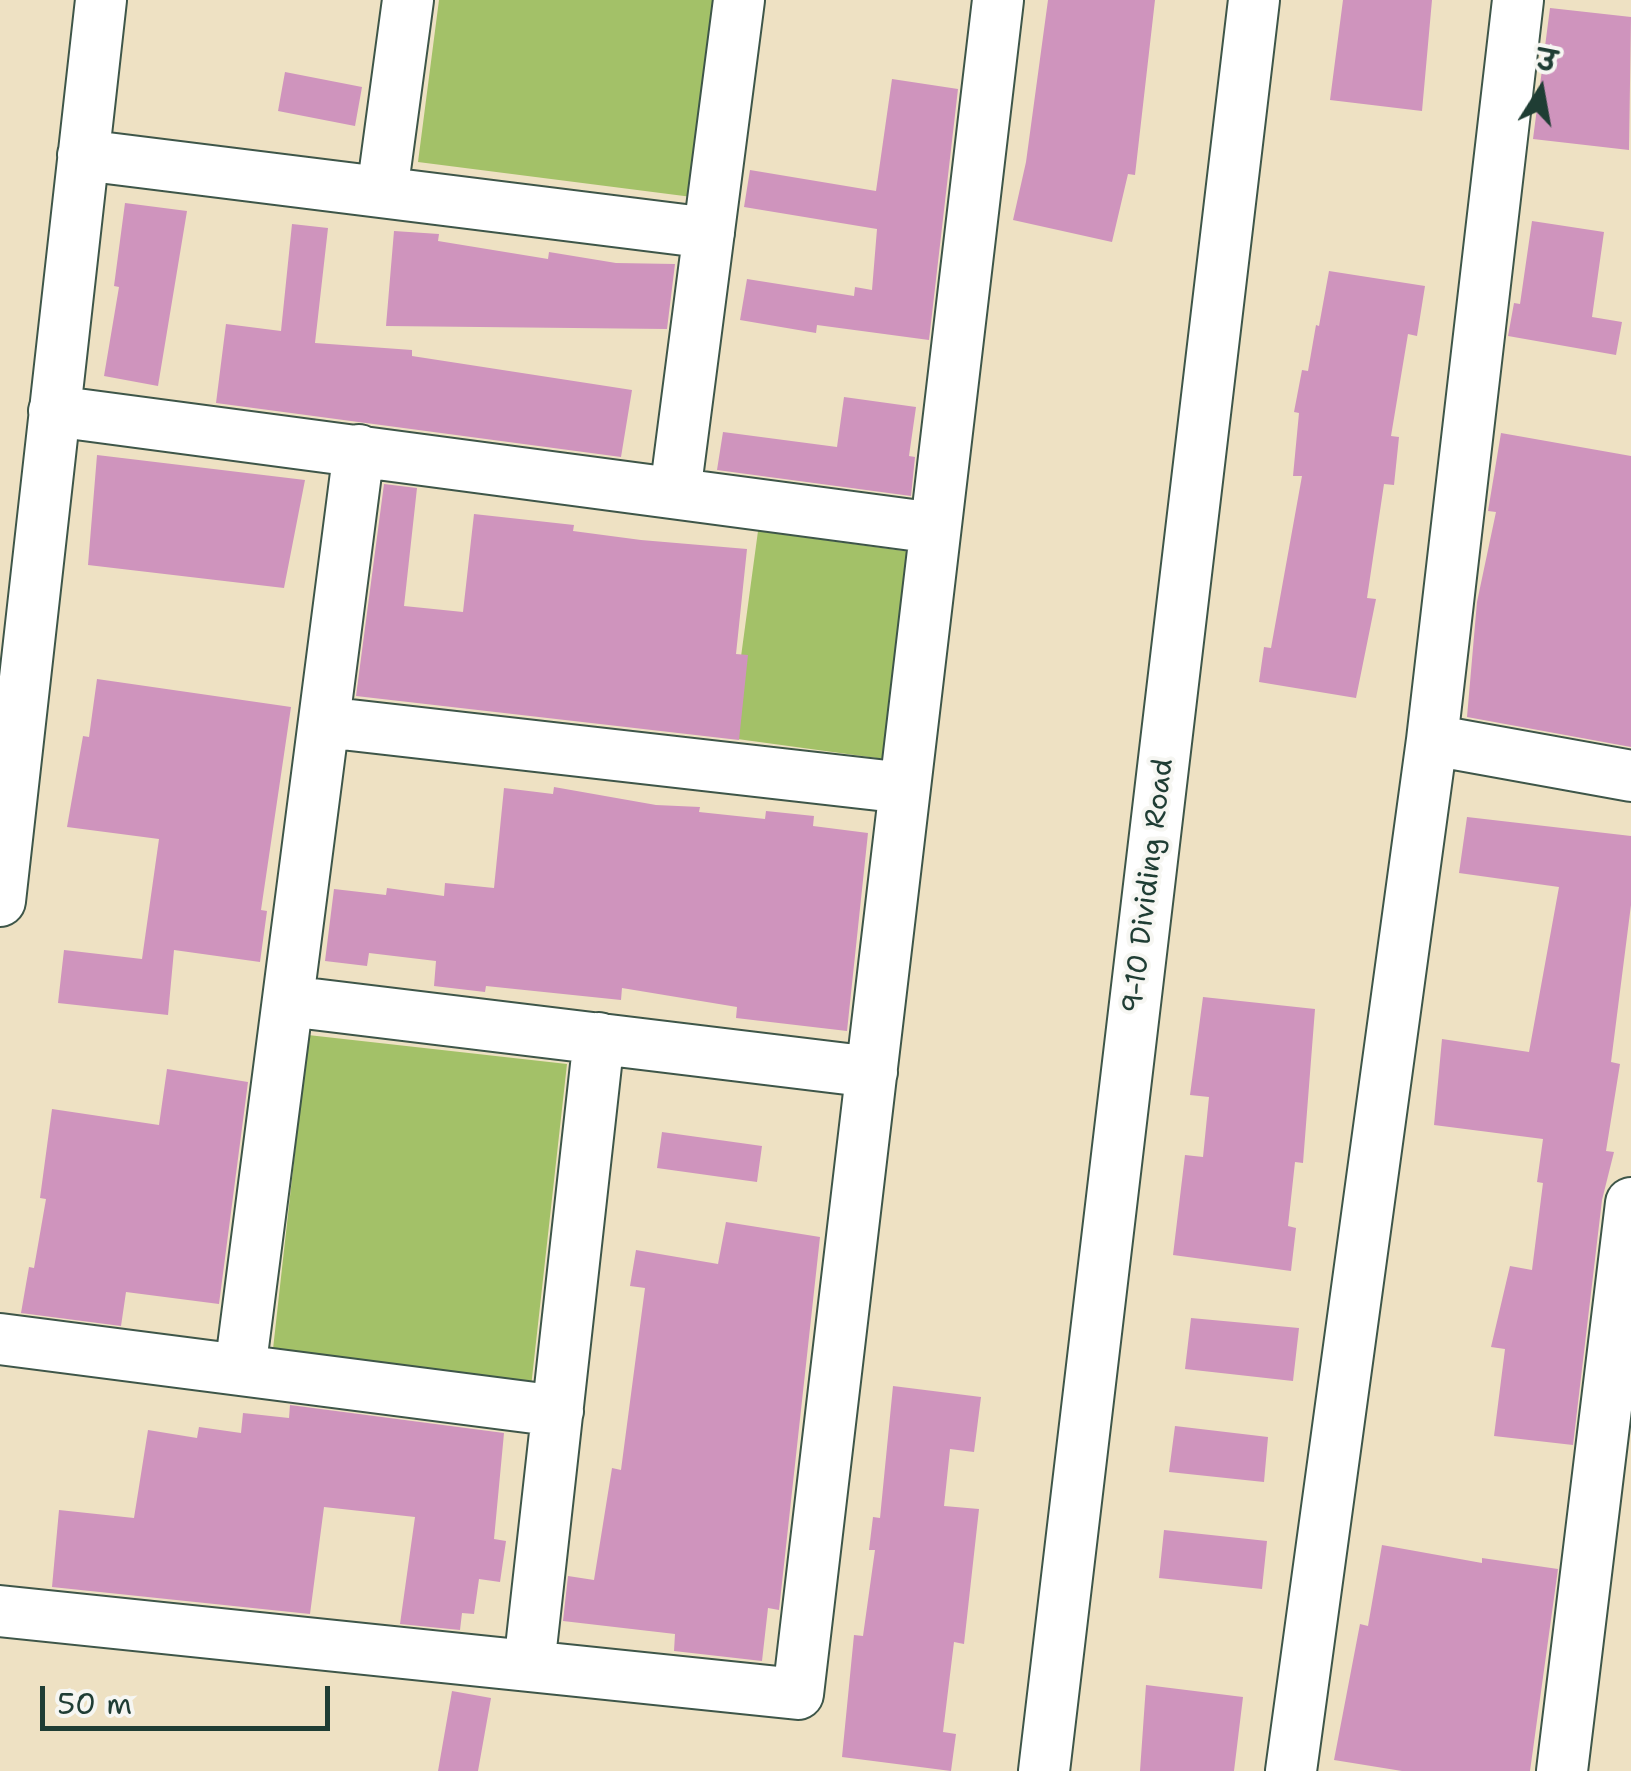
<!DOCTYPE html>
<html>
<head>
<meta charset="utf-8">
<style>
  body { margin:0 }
  #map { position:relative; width:1631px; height:1771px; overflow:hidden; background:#eee1c3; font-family:"Shantell Sans","Playpen Sans Deva",sans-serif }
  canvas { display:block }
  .north { position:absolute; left:1491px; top:40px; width:100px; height:100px; -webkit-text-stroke:8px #f6f6f2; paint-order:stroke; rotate:11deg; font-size:28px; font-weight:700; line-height:40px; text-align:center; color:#1f3d34 }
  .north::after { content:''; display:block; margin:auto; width:35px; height:45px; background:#1f3d34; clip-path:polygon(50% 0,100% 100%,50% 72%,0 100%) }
  .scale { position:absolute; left:40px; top:1686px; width:290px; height:45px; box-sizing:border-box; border:5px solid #1f3d34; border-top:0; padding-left:12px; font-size:30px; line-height:35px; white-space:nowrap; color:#1f3d34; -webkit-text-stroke:8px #f6f6f2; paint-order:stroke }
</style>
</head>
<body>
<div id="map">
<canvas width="1631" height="1771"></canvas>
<div class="north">उ</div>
<div class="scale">50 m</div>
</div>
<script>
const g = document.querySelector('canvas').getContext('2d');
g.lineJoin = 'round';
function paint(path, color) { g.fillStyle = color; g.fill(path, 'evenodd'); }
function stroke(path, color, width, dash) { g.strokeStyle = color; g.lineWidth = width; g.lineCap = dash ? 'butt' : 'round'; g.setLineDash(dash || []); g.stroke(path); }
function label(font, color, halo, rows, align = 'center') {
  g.font = font + ' "Shantell Sans",sans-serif'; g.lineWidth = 8; g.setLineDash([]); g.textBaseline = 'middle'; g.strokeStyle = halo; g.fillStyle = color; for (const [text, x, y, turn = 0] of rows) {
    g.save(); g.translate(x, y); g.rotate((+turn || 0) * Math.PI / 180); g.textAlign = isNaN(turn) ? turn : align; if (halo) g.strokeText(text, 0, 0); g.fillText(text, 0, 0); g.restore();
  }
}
paint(new Path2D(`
  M439,0H717L692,197L418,162Z
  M758,531L912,552L884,759L730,738Z
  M308,1035L567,1064L531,1387L272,1358Z`), '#a3c168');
paint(new Path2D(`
  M1048,0H1155L1135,175L1128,174L1112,242L1013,220L1026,162Z
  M1343,0H1432L1422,111L1330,100Z
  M1550,8L1631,17L1629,150L1533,139Z
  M285,72L362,87L355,126L278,111Z
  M892,79L958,89L929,340L817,325L816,333L740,320L747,279L854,296L855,287L872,290L877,229L744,207L750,170L876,191Z
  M125,203L187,211L158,386L104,376L119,287L114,286Z
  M1532,221L1604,232L1592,317L1622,322L1616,355L1508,336L1514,303L1520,304Z
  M292,224L328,228L315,343L412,350V356L632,390L621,457L216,403L226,324L281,331Z
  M394,231L439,234L438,241L548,259L549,252L616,263L675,264L667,329L386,326Z
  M1329,271L1425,286L1417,336L1408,334L1391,436L1399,437L1394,485L1384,484L1367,598L1376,599L1356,698L1259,682L1264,647L1271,648L1302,476H1293L1299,413L1294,412L1302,370L1308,371L1316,325L1319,326Z
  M844,397L916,407L909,456L915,457L911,496L717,470L723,432L837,447Z
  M1501,433L1631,456V747L1467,717L1477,602L1496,512L1488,511Z
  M97,455L305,480L284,588L88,565Z
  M384,484L417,488L404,606L463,612L474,514L574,525L573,531L641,540L747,549L736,654L748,655L739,740L356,696Z
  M97,679L291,707L261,910L267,911L260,962L174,950L168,1015L58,1003L64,950L142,959L159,839L67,827L83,736L89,737Z
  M554,787L656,805L700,807L699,812L765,819L766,811L814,816L813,826L868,833L847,1031L736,1018L737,1007L622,988L621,1000L486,986L485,992L434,986L436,961L369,953L367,966L325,961L334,889L386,895L387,888L444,896L445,883L494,888L504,788L553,794Z
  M1467,817L1631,836V905L1611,1062L1620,1064L1606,1151L1614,1152L1602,1200L1573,1445L1494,1436L1505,1349L1491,1347L1510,1266L1532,1270L1543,1183L1537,1182L1543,1139L1434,1125L1442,1039L1529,1052L1559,887L1459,873Z
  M1203,997L1315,1009L1303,1163L1295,1162L1288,1226L1296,1228L1291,1271L1173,1255L1185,1155L1203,1157L1209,1097L1190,1095Z
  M167,1069L248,1082L219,1304L126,1292L121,1326L21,1313L29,1267L34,1268L46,1199L40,1198L52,1109L159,1125Z
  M662,1132L762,1146L757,1182L657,1168Z
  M726,1222L820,1237L779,1610L768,1608L762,1661L674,1651L675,1634L563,1621L568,1576L594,1580L612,1468L621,1470L645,1288L630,1286L636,1250L718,1264Z
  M1191,1318L1299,1328L1293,1381L1185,1369Z
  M893,1386L981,1397L974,1452L950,1449L944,1506L979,1509L964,1644L954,1642L943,1732L956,1734L951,1771L842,1757L854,1635L863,1636L875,1550H869L873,1517L880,1518Z
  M290,1405L504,1433L494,1539L506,1541L500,1582L479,1579L474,1614L462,1613L460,1630L400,1624L415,1517L324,1507L310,1614L52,1587L59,1510L134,1518L148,1430L197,1438L199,1427L241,1433L243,1413L289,1418Z
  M1175,1426L1268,1437L1264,1482L1169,1472Z
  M1164,1530L1267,1541L1262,1589L1159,1578Z
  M1382,1545L1482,1563V1558L1558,1569L1530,1771H1402L1334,1760L1360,1624L1368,1626Z
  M1146,1685L1243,1697L1234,1771H1140Z
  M452,1691L491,1698L478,1771H438Z`), '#cf94bd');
const minor = new Path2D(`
  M83,155L709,233
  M382,192L408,0
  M54,411L935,528
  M675,493L739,0
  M324,722L905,788
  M1432,740L1631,776
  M0,901L101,0
  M288,1001L872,1072
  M0,1339L558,1411
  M240,1370L359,450
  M0,1611L798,1694L998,0
  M529,1666L599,1038
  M1044,1771L1254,0
  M1291,1771L1432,740L1518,0
  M1562,1771L1631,1203`);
stroke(minor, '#3e5649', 54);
stroke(minor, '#fff', 50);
label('28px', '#1f3d34', '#f6f6f2', [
  ["9-10 Dividing Road",1149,886,-83]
]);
</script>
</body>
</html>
